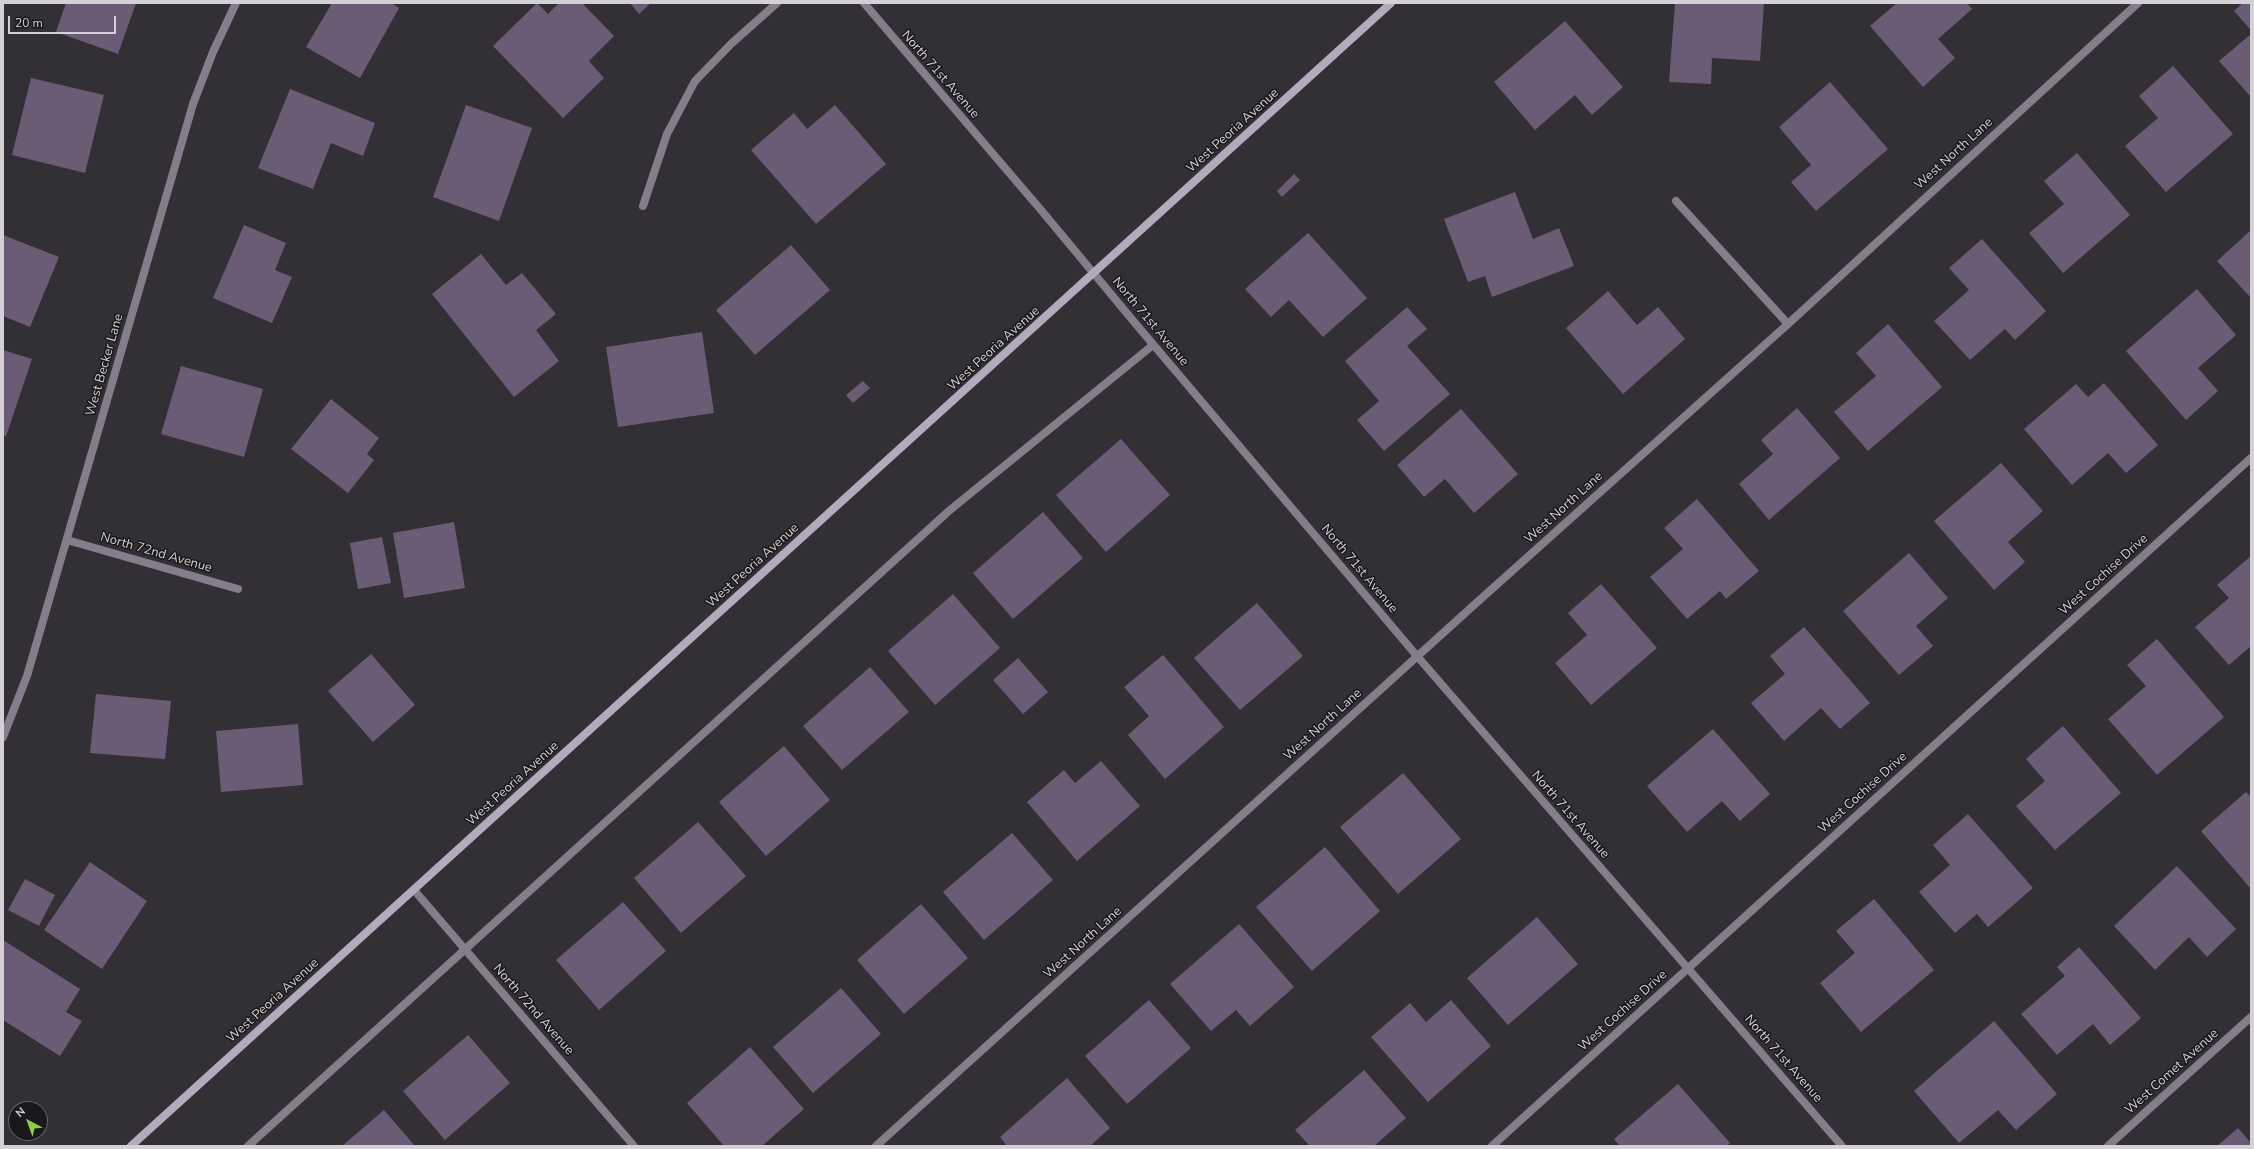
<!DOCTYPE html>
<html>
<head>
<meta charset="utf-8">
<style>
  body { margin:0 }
  #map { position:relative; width:2254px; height:1149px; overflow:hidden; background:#322f35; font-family:"Nunito Sans",sans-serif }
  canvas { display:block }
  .frame { position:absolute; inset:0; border:4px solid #d3d1d5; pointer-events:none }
  .north { position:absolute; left:8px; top:1101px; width:40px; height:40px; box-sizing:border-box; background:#19181a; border:1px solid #636265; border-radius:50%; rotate:319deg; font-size:11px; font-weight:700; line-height:16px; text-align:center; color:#d3d1d5 }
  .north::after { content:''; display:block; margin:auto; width:14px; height:18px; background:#90cd41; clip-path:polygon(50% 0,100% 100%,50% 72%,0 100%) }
  .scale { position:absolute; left:8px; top:16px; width:108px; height:18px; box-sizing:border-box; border:2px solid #d3d1d5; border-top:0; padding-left:5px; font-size:12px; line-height:14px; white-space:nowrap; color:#d3d1d5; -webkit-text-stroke:3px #19181a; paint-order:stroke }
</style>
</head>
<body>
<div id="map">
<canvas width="2254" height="1149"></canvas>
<div class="frame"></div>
<div class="north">N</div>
<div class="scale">20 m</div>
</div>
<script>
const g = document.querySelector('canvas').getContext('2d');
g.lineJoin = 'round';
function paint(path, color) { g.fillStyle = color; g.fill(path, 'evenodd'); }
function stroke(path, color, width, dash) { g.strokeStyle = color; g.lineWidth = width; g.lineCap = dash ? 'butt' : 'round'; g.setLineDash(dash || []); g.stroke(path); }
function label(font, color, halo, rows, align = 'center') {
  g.font = font + ' "Nunito Sans",sans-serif'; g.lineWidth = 3; g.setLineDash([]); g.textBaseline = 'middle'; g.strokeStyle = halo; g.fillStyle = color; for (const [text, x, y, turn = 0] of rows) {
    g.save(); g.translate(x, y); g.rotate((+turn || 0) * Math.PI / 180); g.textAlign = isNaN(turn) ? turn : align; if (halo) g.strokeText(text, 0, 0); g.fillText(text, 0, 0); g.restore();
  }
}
paint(new Path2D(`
  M66,3H136L118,54L56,32Z
  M332,3H391L399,8L360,78L306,47Z
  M537,3L548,14L559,3H582L614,36L589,61L604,78L563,118L493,46Z
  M630,3H651L639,14Z
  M1675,3H1764L1760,61L1712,58L1711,84L1669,82Z
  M1897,3H1967L1972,9L1938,39L1955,58L1923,87L1870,26Z
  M2243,3H2251V30L2234,11Z
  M1565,21L1623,87L1592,115L1575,95L1535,130L1494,82Z
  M2251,34V97L2219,61Z
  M2173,66L2233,134L2166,192L2125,146L2158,118L2139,96Z
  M31,78L104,95L85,173L12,155Z
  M1830,82L1888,149L1816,211L1791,182L1811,165L1779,127Z
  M290,89L375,123L363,156L331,143L313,189L258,168Z
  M466,105L532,128L499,221L433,197Z
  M835,105L886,164L816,224L751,150L794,113L807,129Z
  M2077,153L2130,215L2063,273L2029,233L2064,204L2044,181Z
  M1294,174L1300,180L1282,197L1277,191Z
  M1515,192L1533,239L1559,228L1574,266L1492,297L1485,276L1468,282L1444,219Z
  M244,225L286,243L275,270L292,277L272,323L213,298Z
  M2251,230V298L2217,261Z
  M1308,233L1367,298L1323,337L1289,300L1271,317L1245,289Z
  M3,235L59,257L30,327L3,316Z
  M1982,239L2046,311L2015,340L2005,329L1970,360L1934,321L1969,290L1949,268Z
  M791,245L830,290L755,355L716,310Z
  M481,254L506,285L522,273L556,314L536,330L559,361L514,397L432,294Z
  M2197,289L2236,335L2198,368L2218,391L2186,420L2126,351Z
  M1608,291L1637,325L1658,307L1685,339L1623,394L1566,328Z
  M1407,307L1427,329L1407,346L1450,394L1384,451L1357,420L1379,401L1345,361Z
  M1888,324L1942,387L1868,451L1834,412L1876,376L1856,353Z
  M702,332L714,413L618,427L606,347Z
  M3,350L32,359L6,436L3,435Z
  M181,366L263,389L244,457L161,434Z
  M863,381L870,388L853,403L846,395Z
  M2104,383L2158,445L2126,473L2108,453L2072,485L2024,429L2076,384L2088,397Z
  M331,399L379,438L367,454L374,460L348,493L291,449Z
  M1797,408L1840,458L1769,520L1739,484L1773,454L1761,440Z
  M1461,409L1518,474L1474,513L1445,479L1424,497L1397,465Z
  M1121,439L1170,495L1106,552L1056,495Z
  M2001,463L2043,511L2008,542L2025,562L1994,590L1934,521Z
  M1697,499L1759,571L1726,599L1720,591L1687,619L1650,577L1683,549L1664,528Z
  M1043,512L1083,558L1013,619L973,573Z
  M454,522L465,588L404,598L393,533Z
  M382,537L391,583L358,589L350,543Z
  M1909,553L1948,598L1916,626L1933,646L1899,675L1843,611Z
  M2251,556V646L2229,665L2195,627L2229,598L2217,585Z
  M1601,584L1657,648L1591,705L1555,663L1587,635L1568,613Z
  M953,594L1000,648L935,705L888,651Z
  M1257,603L1303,656L1240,710L1194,658Z
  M1804,627L1870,703L1840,729L1821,708L1784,741L1751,703L1785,674L1770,656Z
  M2157,639L2224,717L2157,775L2108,719L2146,686L2127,665Z
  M371,654L415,705L373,742L328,691Z
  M1163,655L1224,727L1165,779L1128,735L1149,716L1124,687Z
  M1018,658L1048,692L1023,714L993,680Z
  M870,667L909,712L842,770L803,726Z
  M96,694L171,701L165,759L90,753Z
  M298,724L303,785L221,792L216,731Z
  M2063,726L2121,793L2055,850L2016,806L2045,781L2026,759Z
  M1713,729L1770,794L1740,821L1722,801L1687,832L1647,786Z
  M784,746L830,800L766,856L719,802Z
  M1101,761L1140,806L1077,861L1027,802L1064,770L1075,783Z
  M1403,773L1461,839L1398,894L1340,827Z
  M2246,792L2251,797V889L2201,831Z
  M1968,814L2033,888L1988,927L1977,914L1955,933L1919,892L1950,865L1933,845Z
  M698,822L746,876L681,933L634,878Z
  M1012,833L1053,880L984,940L943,892Z
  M1325,847L1380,911L1312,971L1256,907Z
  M90,862L147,901L102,969L44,930Z
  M2177,866L2236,929L2207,957L2189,937L2155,970L2114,926Z
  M25,879L55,895L39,926L8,910Z
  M1874,899L1934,970L1861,1032L1820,983L1855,953L1836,931Z
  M623,902L666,951L599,1010L556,960Z
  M921,904L968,958L904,1014L857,960Z
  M1537,917L1578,964L1508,1025L1467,978Z
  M1239,924L1294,987L1250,1026L1236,1010L1211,1031L1170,984Z
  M3,940L80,989L66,1012L82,1021L60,1056L3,1020Z
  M2079,947L2141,1018L2110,1045L2093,1024L2057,1055L2021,1014L2065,976L2057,967Z
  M841,988L881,1034L813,1093L773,1047Z
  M1149,1000L1191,1048L1127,1104L1085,1056Z
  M1451,1000L1491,1046L1428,1102L1371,1037L1410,1003L1426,1022Z
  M1994,1021L2057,1094L2016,1130L1998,1110L1959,1143L1914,1091Z
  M468,1035L510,1083L445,1140L403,1091Z
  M750,1047L804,1109L762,1146H724L687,1103Z
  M1364,1070L1406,1118L1374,1146H1310L1295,1130Z
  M1067,1078L1110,1128L1090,1146H1007L1000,1137Z
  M1678,1084L1730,1143L1727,1146H1620L1614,1139Z
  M384,1110L415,1146H342Z
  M2238,1128L2251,1143V1146H2217Z`), '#6b5c76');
stroke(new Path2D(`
  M1676,201L1788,324
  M643,206L667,134L695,81L732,43L777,3
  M67,540L238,589
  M3,737L27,676L193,104L213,52L236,3
  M414,890L634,1146
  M248,1146L950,510L1153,345
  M876,1146L1474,605L1788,324L2138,3
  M1492,1146L2251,458
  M2108,1146L2251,1017`), '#857e8a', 8);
stroke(new Path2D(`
  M864,3L1041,210L1135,323L1417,656L1842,1146`), '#857e8a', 8);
stroke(new Path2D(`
  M131,1146L1391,3`), '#b4a9bd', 8);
label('13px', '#d3d1d5', '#19181a', [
  ["North 71st Avenue",940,75,49],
  ["West Peoria Avenue",1233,131,-42],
  ["West North Lane",1954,154,-42],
  ["North 71st Avenue",1150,322,50],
  ["West Peoria Avenue",994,349,-42],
  ["West Becker Lane",105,365,-74],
  ["West North Lane",1564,508,-42],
  ["North 72nd Avenue",156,553,16],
  ["West Peoria Avenue",753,566,-42],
  ["North 71st Avenue",1359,569,50],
  ["West Cochise Drive",2104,575,-42],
  ["West North Lane",1323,725,-42],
  ["West Peoria Avenue",513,784,-42],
  ["West Cochise Drive",1863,793,-42],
  ["North 71st Avenue",1570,815,49],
  ["West North Lane",1083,943,-42],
  ["West Peoria Avenue",273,1001,-42],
  ["North 72nd Avenue",533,1010,49],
  ["West Cochise Drive",1623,1011,-42],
  ["North 71st Avenue",1783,1059,49],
  ["West Comet Avenue",2172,1072,-42]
]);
</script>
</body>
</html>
